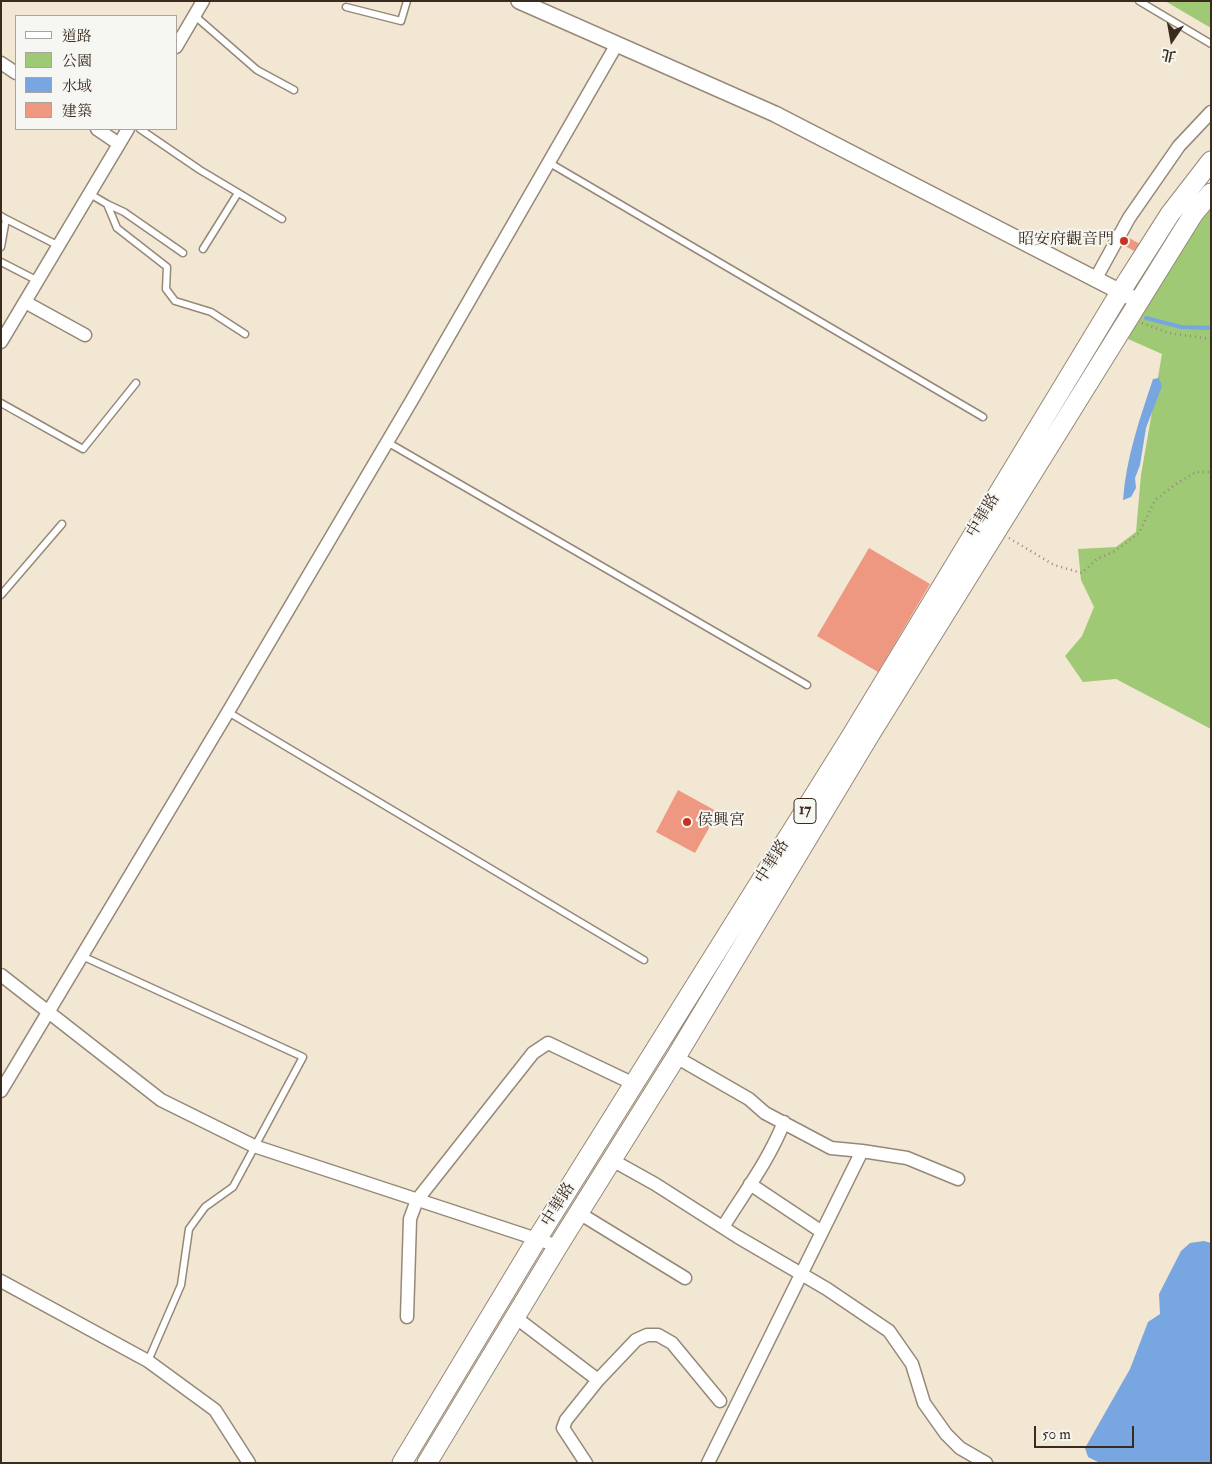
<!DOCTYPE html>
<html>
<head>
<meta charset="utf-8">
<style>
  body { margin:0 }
  #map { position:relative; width:1212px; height:1464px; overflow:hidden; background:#f2e7d2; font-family:"IM FELL Double Pica","Noto Serif TC",serif }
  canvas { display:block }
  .frame { position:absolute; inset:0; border:2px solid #3b2a1e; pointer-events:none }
  .legend { position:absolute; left:15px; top:15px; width:162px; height:115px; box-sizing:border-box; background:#f6f6f2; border:1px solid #aba49d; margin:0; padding:6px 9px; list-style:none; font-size:15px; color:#3b2a1e }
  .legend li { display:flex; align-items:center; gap:10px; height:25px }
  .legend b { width:25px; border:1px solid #aba49d }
  .north { position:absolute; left:1147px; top:15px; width:50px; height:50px; -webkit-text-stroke:4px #f6f6f2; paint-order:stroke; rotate:192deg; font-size:14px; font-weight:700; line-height:20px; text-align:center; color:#3b2a1e }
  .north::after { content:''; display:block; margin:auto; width:18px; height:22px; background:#3b2a1e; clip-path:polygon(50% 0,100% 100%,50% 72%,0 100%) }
  .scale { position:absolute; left:1034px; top:1426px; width:100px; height:22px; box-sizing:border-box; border:2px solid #3b2a1e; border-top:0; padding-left:6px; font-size:15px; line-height:18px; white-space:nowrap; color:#3b2a1e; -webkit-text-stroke:4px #f6f6f2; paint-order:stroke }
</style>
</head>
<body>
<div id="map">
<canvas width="1212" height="1464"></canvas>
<div class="frame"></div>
<ul class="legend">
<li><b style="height:6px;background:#fff"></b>道路</li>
<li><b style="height:14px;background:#9fc975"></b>公園</li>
<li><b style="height:14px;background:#77a6e0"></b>水域</li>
<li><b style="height:14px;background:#ee9881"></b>建築</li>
</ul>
<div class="north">北</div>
<div class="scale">50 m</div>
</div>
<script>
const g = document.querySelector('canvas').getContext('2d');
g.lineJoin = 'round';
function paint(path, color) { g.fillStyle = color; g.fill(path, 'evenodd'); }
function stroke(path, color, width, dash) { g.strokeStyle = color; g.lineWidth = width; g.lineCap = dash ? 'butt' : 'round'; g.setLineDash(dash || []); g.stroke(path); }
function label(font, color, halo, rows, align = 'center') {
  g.font = font + ' "IM FELL Double Pica","Noto Serif TC",serif'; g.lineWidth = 4; g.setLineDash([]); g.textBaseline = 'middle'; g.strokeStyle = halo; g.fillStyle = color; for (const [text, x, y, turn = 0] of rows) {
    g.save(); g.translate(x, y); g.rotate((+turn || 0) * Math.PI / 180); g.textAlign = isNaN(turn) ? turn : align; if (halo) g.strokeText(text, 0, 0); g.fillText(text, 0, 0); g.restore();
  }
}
paint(new Path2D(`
  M1165,1H1211V28Z
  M1211,206V729L1116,679L1083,682L1065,656L1082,636L1094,607L1081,580L1078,549L1116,547L1136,532L1141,475L1162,354L1128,339L1144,309Z`), '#9fc975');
paint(new Path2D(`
  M1159,378L1162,386L1146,428L1140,465L1135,478L1136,488L1131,497L1123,500C1126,458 1140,418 1153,379Z
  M1204,1241L1211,1243V1463H1100L1088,1457L1085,1448L1130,1369L1148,1322L1160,1314L1159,1294L1181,1251L1190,1243Z`), '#77a6e0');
stroke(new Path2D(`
  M1146,318L1181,327L1211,328`), '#77a6e0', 4);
paint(new Path2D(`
  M1113,229L1140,244L1136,252L1109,237Z
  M869,548L930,584L878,672L817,636Z
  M678,790L718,812L695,853L656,832Z`), '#ee9881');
const service = new Path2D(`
  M1139,1L1211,44
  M346,7L401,21L407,1
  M195,16L257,70L294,90
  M140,129L200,170L282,219
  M548,162L983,417
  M90,194L107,204L117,228L167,267L166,289L175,301L211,312L245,334
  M107,204L124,212L183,253
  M1,216L6,219L1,247
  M6,219L59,246
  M203,249L238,193
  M1,262L38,281
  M1,403L83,449L136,383
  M387,442L807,685
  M1,595L62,524
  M228,712L644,960
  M82,956L303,1057L233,1187L205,1207L189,1229L181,1285L148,1361`);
const minor = new Path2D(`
  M176,47L203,1
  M1,63L16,73
  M97,129L119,144
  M1096,278L1129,218L1179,146L1211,112
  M25,302L85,335
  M1,342L128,129
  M1,975L161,1100L254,1146L558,1246
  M676,1057L749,1099L765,1113L831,1148L862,1151L708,1463
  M1,1091L228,712L412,400L617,44
  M862,1151L907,1158L958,1179
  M612,1160L655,1184L738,1237L827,1289L889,1331L912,1364L924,1403L946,1434L960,1448L986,1463
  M750,1184L822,1232
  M579,1213L685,1278
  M723,1227C744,1193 769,1160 784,1122
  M1,1281L148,1361L215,1410L249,1463
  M407,1317L410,1219L417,1200L533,1053L548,1043L634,1084
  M515,1317L598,1380
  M586,1463L563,1428L566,1420L598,1380L636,1340L647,1335H658L672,1343L720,1401`);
const tertiary = new Path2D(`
  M519,1L775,114L1140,302`);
const primary = new Path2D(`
  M402,1463L537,1239L850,738L1121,291L1170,214L1211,161
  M427,1463L558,1246L676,1057L869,736L1194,213L1211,193`);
stroke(service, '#968878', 9);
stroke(minor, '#968878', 15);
stroke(tertiary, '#968878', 18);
stroke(primary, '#968878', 21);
stroke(new Path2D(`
  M1142,323L1169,333L1211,339
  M1009,538L1054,565L1082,573L1097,559L1115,551L1139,533L1155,500L1176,484L1196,472H1211`), '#968878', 2.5, [1, 4]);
stroke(service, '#fff', 6);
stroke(minor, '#fff', 12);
stroke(tertiary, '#fff', 15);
stroke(primary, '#fff', 19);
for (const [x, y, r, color] of [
  [1124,241,5,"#c8321e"],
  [687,822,5,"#c8321e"]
]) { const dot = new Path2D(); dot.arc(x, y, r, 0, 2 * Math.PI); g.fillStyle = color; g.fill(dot); stroke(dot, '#f6f6f2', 2); }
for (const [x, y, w] of [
  [805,811,22]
]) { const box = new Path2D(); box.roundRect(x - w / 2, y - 12.5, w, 25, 4); g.fillStyle = '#f6f6f2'; g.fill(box); stroke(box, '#3b2a1e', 1); }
label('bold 15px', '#3b2a1e', null, [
  ["17",805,811]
]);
label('16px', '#3b2a1e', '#f6f6f2', [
  ["昭安府觀音門",1114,241],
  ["侯興宮",697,822,"left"]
], 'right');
label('16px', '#3b2a1e', '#f6f6f2', [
  ["中華路",984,516,-59],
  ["中華路",773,862,-58],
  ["中華路",559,1205,-58]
]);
</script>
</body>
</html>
